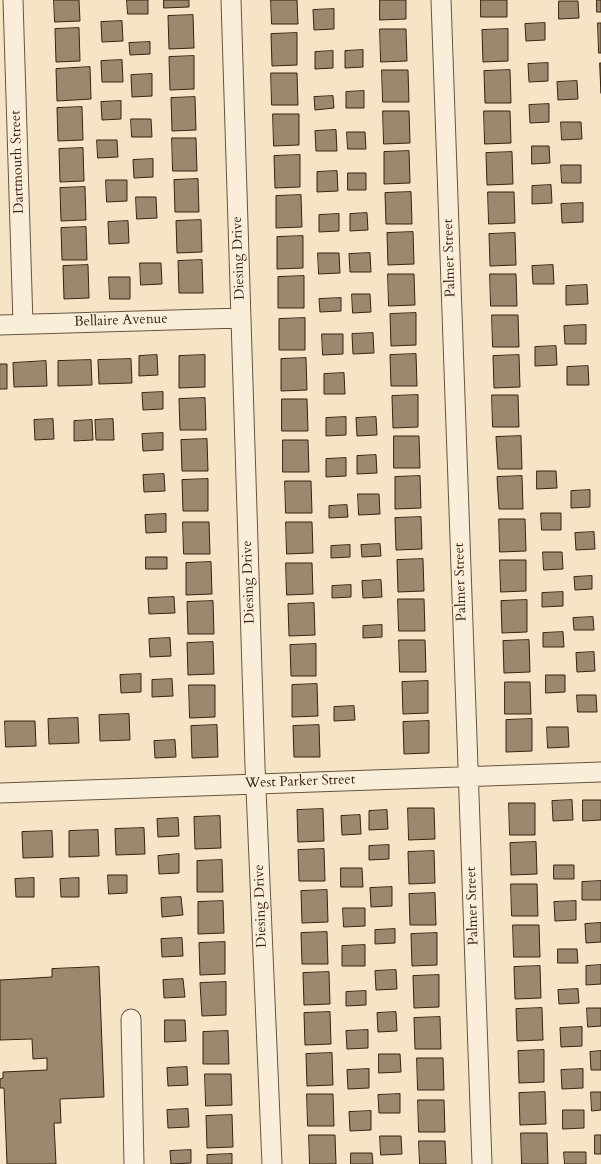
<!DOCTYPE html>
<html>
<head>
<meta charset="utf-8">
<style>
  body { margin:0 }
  canvas { display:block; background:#f5e5c6 }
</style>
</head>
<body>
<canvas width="601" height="1164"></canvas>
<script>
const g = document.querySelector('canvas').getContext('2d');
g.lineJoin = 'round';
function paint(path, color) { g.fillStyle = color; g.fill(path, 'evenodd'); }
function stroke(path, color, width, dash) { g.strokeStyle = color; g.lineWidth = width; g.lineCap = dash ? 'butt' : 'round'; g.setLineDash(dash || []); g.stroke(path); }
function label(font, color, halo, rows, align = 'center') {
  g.font = font + ' Cardo,serif'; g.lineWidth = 3; g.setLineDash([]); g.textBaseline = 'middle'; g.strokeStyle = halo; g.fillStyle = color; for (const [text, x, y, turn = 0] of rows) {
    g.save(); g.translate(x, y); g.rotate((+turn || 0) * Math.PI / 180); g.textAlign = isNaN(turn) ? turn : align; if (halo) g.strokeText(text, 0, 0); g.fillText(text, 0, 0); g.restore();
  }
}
const building = new Path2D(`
  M54,0H79L80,21L55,22Z
  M127,0H148V14H128Z
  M164,0H189V7L164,8Z
  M271,0H297L298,24H272Z
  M380,0H406V19L380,20Z
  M481,0H507V17H481Z
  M597,0H601V12H597Z
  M559,1H578L579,18L559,19Z
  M334,9V29L314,30L313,10Z
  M193,15L194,48L169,49L168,16Z
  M122,21L123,41L102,42L101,22Z
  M545,23V40L526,41L525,24Z
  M598,23H601V53H599Z
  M79,28L80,61L56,62L55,29Z
  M380,29H406L407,61L381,62Z
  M508,29V61L483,62L482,30Z
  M297,33V65L272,66L271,34Z
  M150,42V54L130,55L129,43Z
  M363,50V67L345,68V51Z
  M333,51V68L315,69V52Z
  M194,56V89L170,90L169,57Z
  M122,60L123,82H102L101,61Z
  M548,63V81L529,82L528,64Z
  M600,63H601V93Z
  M90,67L91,99L57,101L56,69Z
  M382,70H408L409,102H383Z
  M510,70L511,103H485L484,71Z
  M271,73H297L298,105H272Z
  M152,74V96L132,97L131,75Z
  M577,81L578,99L558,100L557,82Z
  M364,91V108H346V92Z
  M333,96L334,108L315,110L314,97Z
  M195,97L196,130L172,131L171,98Z
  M121,101V119L102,120L101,102Z
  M549,104V122L530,123L529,105Z
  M82,107L83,140L58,141L57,108Z
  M383,111H409L410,143L384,144Z
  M484,111H510L511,143L485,144Z
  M273,114H299V145L274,146Z
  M131,119H151L152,137H132Z
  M561,122H581L582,139L562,140Z
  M336,130L337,151H316L315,131Z
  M347,132H365L366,149H348Z
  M172,138H196L197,171H173Z
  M97,140H117L118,157L98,158Z
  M532,146H549L550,163L532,164Z
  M83,148L84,181L60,182L59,149Z
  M409,151L410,183L384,184V152Z
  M512,152L513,184L487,185L486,153Z
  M300,155V187L275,188L274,156Z
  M153,159V177L134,178L133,160Z
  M561,165H581V183H562Z
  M337,171L338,191L317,192V172Z
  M348,173H366V190H348Z
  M198,179L199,212H175L174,180Z
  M106,180H127V201L107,202Z
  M551,185L552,203L532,204V186Z
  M85,187L86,220L61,221L60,188Z
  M411,192L412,224H386L385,193Z
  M488,192H514L515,223L489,224Z
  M301,195L302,227L276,228V196Z
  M136,197H156L157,218L137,219Z
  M583,203V222L562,223L561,204Z
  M367,213L368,230L350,231V214Z
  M339,214V231L319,232V215Z
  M201,220L202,252L177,253L176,221Z
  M128,221L129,243L109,244L108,222Z
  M86,227L87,260H62L61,228Z
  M413,232L414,264L388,265L387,233Z
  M515,233L516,265L490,266L489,234Z
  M303,236V268L277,269V237Z
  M318,253H339L340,273L319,274Z
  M370,253L371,272H350L349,254Z
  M202,260L203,293H179L178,261Z
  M140,263H161L162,284L141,285Z
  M88,265L89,298L64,299L63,266Z
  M553,265L554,284H533L532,266Z
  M388,274H414L415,305L389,306Z
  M490,274H516L517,306H491Z
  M304,276V308H278V277Z
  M109,277H130V299H110Z
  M587,285L588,304L566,305V286Z
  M352,294H370L371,312L353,313Z
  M341,298V311L320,312L319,299Z
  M416,313V345L391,346L390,314Z
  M492,315H518L519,347H493Z
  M305,318V350H279V319Z
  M586,325V344H565L564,326Z
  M373,333L374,353L353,354L352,334Z
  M322,334H343V354L323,355Z
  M556,346L557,365L535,366V347Z
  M416,354L417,386H391L390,355Z
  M157,355L158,375L139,376V356Z
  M205,355V387L179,388V356Z
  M519,355L520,387L494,388L493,356Z
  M306,358L307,390L281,391V359Z
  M131,359L132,383L99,384L98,360Z
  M91,360L92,385L58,386V361Z
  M46,361L47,386L14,387L13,363Z
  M0,364H7V389H0Z
  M588,366L589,385H567V367Z
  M344,373L345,394H324V374Z
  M163,392V409L143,410L142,393Z
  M418,395V427L393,428L392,396Z
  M492,395H518L519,427H493Z
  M205,398L206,430H180L179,399Z
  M282,399H307L308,431H282Z
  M346,417V435L326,436V418Z
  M376,417L377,435L357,436L356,418Z
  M53,419L54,439L35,440L34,420Z
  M113,419L114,440H96L95,420Z
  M92,420L93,440L74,441V421Z
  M163,433V450L143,451L142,434Z
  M394,436H419L420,468H394Z
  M521,436L522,469H498L496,437Z
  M207,439L208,471H182L181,440Z
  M283,440H308L309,472H283Z
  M376,455L377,473L357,474V456Z
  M346,458V476L326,477V459Z
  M537,471H556L557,488L537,489Z
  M164,474L165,491L144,492L143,475Z
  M420,476L421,508L395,509V477Z
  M522,476L523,509H499L497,477Z
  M208,479V511H183L182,480Z
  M285,481H311L312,513H286Z
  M590,490V507L571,508V491Z
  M358,494H379L380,514L359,515Z
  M347,505L348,517L329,518V506Z
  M541,513H561V530H542Z
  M166,514V532L146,533L145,515Z
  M421,517L422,549L396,550L395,518Z
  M499,519H525L526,551L500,552Z
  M183,522H209L210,554H184Z
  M286,522H312L313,553L287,554Z
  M594,532L595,549L576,550L575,533Z
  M380,544L381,556L362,557L361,545Z
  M350,545V557L331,558V546Z
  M543,552H562L563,569L544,570Z
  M146,557H167V569H146Z
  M423,559L424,591L398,592L397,560Z
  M500,560H526V591L501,592Z
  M211,562L212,594L186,595V563Z
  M286,563H312L313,594L287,595Z
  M592,576V589L575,590L574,577Z
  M381,580L382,597L363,598L362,581Z
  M351,585V597L332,598V586Z
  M563,592V606L542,607V593Z
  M174,597L175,613L149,614L148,598Z
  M398,599H424L425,631H399Z
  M527,600V632L502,633L501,601Z
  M213,601L214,634H188L187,602Z
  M314,603L315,635L289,636L288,604Z
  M593,617L594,630H574L573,618Z
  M382,625V637L363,638V626Z
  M563,632L564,647H543V633Z
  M170,638L171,656L150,657L149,639Z
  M399,640H425L426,672H400Z
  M529,640L530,672L504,673L503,641Z
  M213,642L214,674L188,675L187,643Z
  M316,644V676H291L290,645Z
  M594,652L595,671L577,672L576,653Z
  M141,674V692L121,693L120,675Z
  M546,675H565V692L546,693Z
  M172,679L173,696L152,697V680Z
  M428,681V713L403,714L402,682Z
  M505,682H530L531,714H505Z
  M317,684L318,716L292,717V685Z
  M189,685H215V717L190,718Z
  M577,695H596L597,712H578Z
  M354,706L355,720L334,721V707Z
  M129,714L130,740L100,741L99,715Z
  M78,718L79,743L49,744L48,719Z
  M532,719V751L506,752V720Z
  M5,721H35L36,746L6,747Z
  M429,721V753L404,754L403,722Z
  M217,725L218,757L192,758L191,726Z
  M319,725L320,757H294L293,726Z
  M547,727H568L569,747L548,748Z
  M175,740L176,757L155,758L154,741Z
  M572,800L573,820L553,821L552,801Z
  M583,800H601V820L583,821Z
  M509,803H535V835H510Z
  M408,808H434L435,839L409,840Z
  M323,809L324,841L298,842L297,810Z
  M387,810L388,829L369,830V811Z
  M360,815L361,834L342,835L341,816Z
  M220,816L221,848L195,849L194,817Z
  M178,818L179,836L158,837L157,819Z
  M144,828L145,854L116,855L115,829Z
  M98,830L99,856L69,857V831Z
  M52,831L53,857L23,858L22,832Z
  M536,842L537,874L511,875L510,843Z
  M389,845V859L369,860V846Z
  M324,849L325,881H299L298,850Z
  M434,851L435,883L409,884L408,852Z
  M179,854V873L159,874L158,856Z
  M222,860L223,892H197V861Z
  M554,865H574V879H554Z
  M341,868H362L363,887H341Z
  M108,875H127V893L109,894Z
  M34,878V897H16L15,879Z
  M79,878V897H61L60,879Z
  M601,881V900H582V882Z
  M511,884H537L538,916H512Z
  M392,887V906L371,907L370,888Z
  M327,890L328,922L302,923L301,891Z
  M435,893L436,925H410L409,894Z
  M181,897L183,915L162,917L161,898Z
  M223,901L224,933L198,934V902Z
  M576,901V920L555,921L554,902Z
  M343,908H365V926L344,927Z
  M601,923V942L586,943L585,924Z
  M513,925H539L540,957H514Z
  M395,929V943L375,944V930Z
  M327,932L328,964H302L301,933Z
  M437,933V965L412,966L411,934Z
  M182,938L183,956L162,957L161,939Z
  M225,942V974L200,975L199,943Z
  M365,945V966H342V946Z
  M558,949H577L578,963H558Z
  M601,965V984L586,985V966Z
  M540,966L541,998L515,999L514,967Z
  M99,967L104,1097L60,1099L61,1123H54L56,1164H7L4,1088H0V1079L3,1078V1072L47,1070V1058L33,1059L32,1039L0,1040V980L52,977V969Z
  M396,970L397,989L376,990L375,971Z
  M329,972L330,1004L304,1005L303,973Z
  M439,975V1007L414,1008L413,976Z
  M183,979L185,997L164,998L163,980Z
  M226,982V1015L202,1016L200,983Z
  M578,989L579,1003L559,1004L558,990Z
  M366,991V1005L346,1006V992Z
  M542,1008L543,1040L517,1041L516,1009Z
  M587,1008H601V1026L588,1027Z
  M330,1012L331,1044L305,1045L304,1013Z
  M396,1012L397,1031L378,1032L377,1013Z
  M440,1017L441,1049H415L414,1018Z
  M165,1020H185L186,1041L165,1042Z
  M582,1027V1046L561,1047L560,1028Z
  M368,1030V1048L347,1049L346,1031Z
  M228,1031L229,1064H203V1032Z
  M544,1050V1082L519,1083L518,1051Z
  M601,1051V1070H591L590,1052Z
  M332,1053L333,1085L307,1086L306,1054Z
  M379,1054H400L401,1072L379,1073Z
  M417,1058H443L444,1090H418Z
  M187,1067L188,1085L168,1086L167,1068Z
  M369,1069V1088L348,1089L347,1070Z
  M583,1069V1088L562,1089L561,1070Z
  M205,1074H231L232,1105L206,1106Z
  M545,1092L546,1124L520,1125L519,1093Z
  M591,1092H601V1110L592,1111Z
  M307,1094H333L334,1126H308Z
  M400,1094V1113H379L378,1095Z
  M418,1100H444L445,1132H419Z
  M188,1109L189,1127L168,1128L167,1110Z
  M563,1110H584V1128L563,1129Z
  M371,1111V1130L350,1131L349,1112Z
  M232,1115L233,1147L207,1148L206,1116Z
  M521,1133H547L548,1164H522Z
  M309,1135H335L336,1164H310Z
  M595,1135H601V1154H595Z
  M380,1136H401L402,1154L381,1155Z
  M419,1141H445L446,1164H420Z
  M191,1150V1163L171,1164L170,1151Z
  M564,1152H586V1164H565Z
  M351,1153H372L373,1164H351Z
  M232,1154V1164H207V1155Z`);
paint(building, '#9c876f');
stroke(building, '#3b2211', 1);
const minor = new Path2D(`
  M13,0L23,324
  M231,0L255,766L272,1164
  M441,0L482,1164
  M0,325L241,318
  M0,793L601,772
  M131,1019L134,1164`);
stroke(minor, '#6a533e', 21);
stroke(minor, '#f8eeda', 19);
label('14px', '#3b2211', '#f8eeda', [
  ["Dartmouth Street",18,162,-92],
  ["Diesing Drive",239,258,-92],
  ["Palmer Street",450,258,-92],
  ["Bellaire Avenue",121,321,-2],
  ["Diesing Drive",249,582,-92],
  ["Palmer Street",461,582,-92],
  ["West Parker Street",300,782,-2],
  ["Diesing Drive",261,906,-92],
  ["Palmer Street",473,906,-92]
]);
</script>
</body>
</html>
